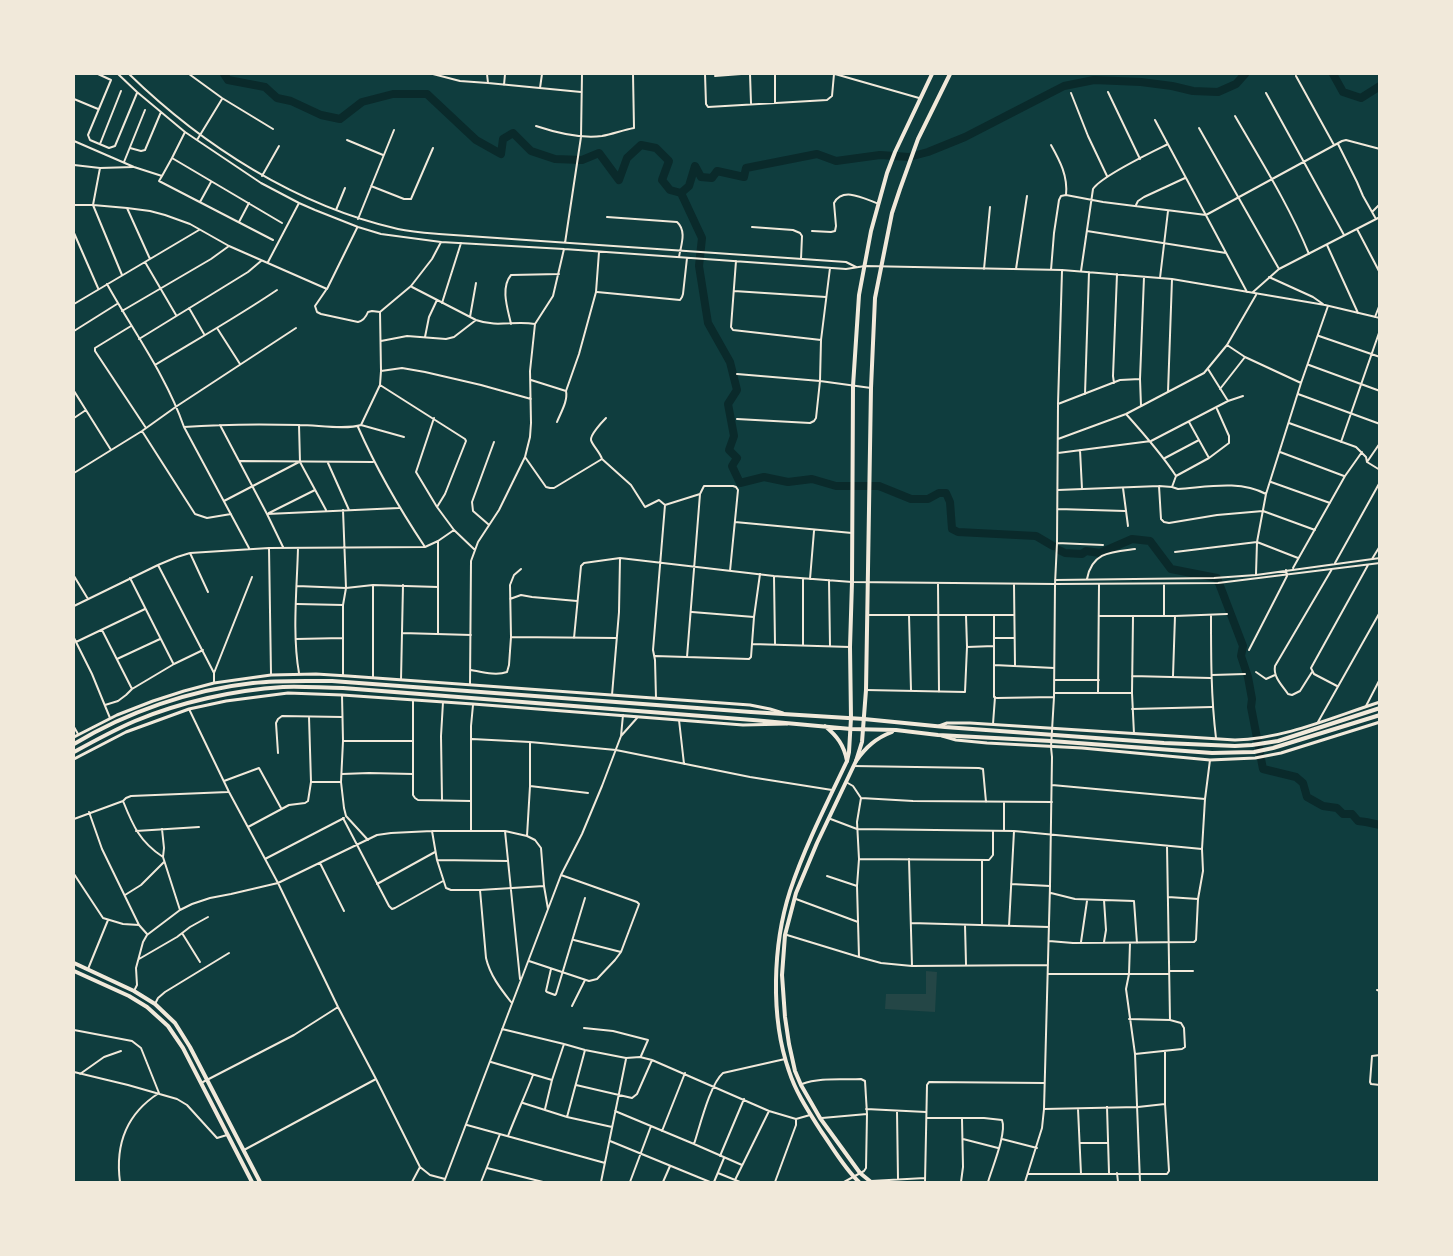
<!DOCTYPE html>
<html>
<head>
<meta charset="utf-8">
<style>
  body { margin:0 }
  #map { position:relative; width:1453px; height:1256px; overflow:hidden; background:#0f3d3e; font-family:Raleway,sans-serif }
  canvas { display:block }
  .frame { position:absolute; inset:0; border:75px solid #f1e9da; pointer-events:none }
</style>
</head>
<body>
<div id="map">
<canvas width="1453" height="1256"></canvas>
<div class="frame"></div>
</div>
<script>
const g = document.querySelector('canvas').getContext('2d');
g.lineJoin = 'round';
function paint(path, color) { g.fillStyle = color; g.fill(path, 'evenodd'); }
function stroke(path, color, width, dash) { g.strokeStyle = color; g.lineWidth = width; g.lineCap = dash ? 'butt' : 'round'; g.setLineDash(dash || []); g.stroke(path); }
paint(new Path2D(`
  M926,971L937,972L935,1012L885,1009L886,994H926Z`), '#244646');
stroke(new Path2D(`
  M224,74L228,80L265,87L277,98L291,101L321,115L340,119L362,102L393,94H427L476,140L501,154L503,139L513,133L531,151L555,159L582,160L599,153L619,180L627,158L641,145L656,148L669,161L662,180L670,190L681,193L689,186L695,166L701,177L712,178L717,171L744,177L746,168L817,154L836,161L880,155L909,157L928,152L965,137L1064,86L1094,80L1141,82L1172,86L1193,91L1218,92L1236,84L1245,74
  M1333,74L1343,92L1361,98L1380,86
  M681,193L702,238L699,266L708,323L730,362L737,390L728,404L734,436L729,450L737,458L732,466L740,483L764,477L788,482L812,479L836,486H879L911,499H928L939,493H946L950,502L952,529L958,532L1036,536L1053,546
  M1059,550L1065,553L1082,554L1086,551L1100,553L1132,539L1150,541L1171,569L1217,578L1243,646L1241,656L1248,677L1252,699L1251,707L1263,769L1296,777L1303,783L1307,797L1323,806L1337,808L1343,814H1352L1358,821L1366,822L1380,825`), '#0a2a2b', 8);
stroke(new Path2D(`
  M98,74L111,80L88,135L90,140L109,148L115,146L137,93
  M118,74L137,92L185,132L261,183L299,203L315,210L358,227L381,234L441,242L564,249L846,269L865,266L1062,270L1172,279L1325,305L1380,318
  M129,74C203,146 297,206 398,229C411,232 426,233 439,234L846,262L856,267
  M189,74L222,98L273,129
  M433,74L460,81L488,83L487,74
  M705,74L706,104L708,107L827,100L832,96L834,74
  M750,74L751,103
  M835,74L919,98
  M715,76L741,74
  M1296,76L1334,145
  M488,83L581,92
  M504,85L505,74
  M540,88L542,74
  M1108,92L1140,159
  M1071,93L1088,136L1107,176
  M1266,93L1344,235
  M74,99L98,109
  M775,103V74
  M1235,116C1261,161 1289,205 1309,254
  M1155,120L1247,292
  M536,126C557,133 580,139 602,136C613,134 623,130 634,128L633,74
  M1199,128L1279,269
  M197,140L222,99
  M347,140L383,155
  M74,141L134,167L162,176L159,181L273,240
  M100,144L121,91
  M1338,144L1357,182L1363,196L1376,219
  M1051,145C1060,161 1068,176 1066,195
  M130,148L141,151L145,150L161,112
  M172,158L185,132
  M124,162L145,110
  M74,165L100,168L93,205L122,275
  M100,168L133,167
  M162,176L172,158L282,223
  M262,176L279,146
  M371,186L404,199H411L433,148
  M200,202L211,182
  M74,205H93L127,208L150,211L165,215L190,224L229,246L327,289L357,228
  M1136,205L1138,201L1144,197L1185,178
  M336,210L345,188
  M1372,212L1380,204
  M607,217L677,222C687,231 681,245 679,257
  M358,219L394,130
  M239,222L249,203
  M752,227L793,230L800,233L802,236L801,259
  M1357,229L1380,273
  M812,231L831,232L835,231L836,226L834,203C843,186 865,199 879,204
  M1087,231L1226,253
  M74,233L98,288
  M565,243L581,137L582,74
  M1327,245L1358,313
  M150,259L199,230
  M736,261L731,327L733,330L821,340
  M145,262L176,315
  M268,262L299,203
  M984,269L990,207
  M1016,269L1027,196
  M1051,270L1054,233L1059,200L1061,196L1066,195L1103,202L1206,215L1342,141L1346,140L1380,149
  M1081,271L1093,189C1101,176 1152,152 1168,144
  M1269,277L1313,297L1323,304
  M1160,278L1168,211
  M107,284C133,331 166,375 184,427L249,548
  M412,287L476,320C498,328 514,320 535,324
  M326,290L315,306L317,312L321,314L358,322C363,321 366,317 368,312L372,311L380,312
  M734,291L826,297
  M597,292L680,300L682,297L683,294L687,258
  M1253,292L1279,269L1380,217
  M442,303L461,243
  M74,304L150,259L127,208
  M189,308L204,334
  M122,311L211,259L229,246
  M470,317L476,283
  M1375,317L1380,304
  M511,324C508,310 500,288 511,275L559,274
  M131,326L95,348V351L146,428
  M217,328L240,364
  M74,331L117,304
  M1319,336L1380,357
  M425,337L429,317L437,300
  M139,339L248,272L261,261
  M381,341L407,336L446,339L454,337L476,320
  M1227,345L1245,357L1301,383
  M155,365C196,340 237,317 277,290
  M1309,365L1380,391
  M1208,369L1228,401
  M381,371L402,368L425,372L481,385L531,399
  M737,374L820,381L871,388
  M531,380L566,391
  M1114,383L1113,376L1117,274
  M380,385L465,439L466,441L445,494L437,507
  M1220,389L1245,357
  M74,391L111,450
  M1168,392L1172,279
  M1085,394L1089,272
  M1298,394L1380,424
  M1058,404L1120,380L1140,379
  M1141,406L1140,379L1144,277
  M1126,414C1144,434 1161,453 1176,476L1172,487
  M74,418L86,410
  M434,418L416,472L437,507L454,530L475,550
  M737,419L810,423L814,421L816,418L820,381L821,340L830,268
  M557,422C561,412 568,401 566,391L579,354L596,292L599,252
  M1189,422L1209,458
  M1289,423L1356,447L1366,457L1367,462L1380,470
  M220,425L267,514L283,547
  M299,425L300,462L326,510
  M361,425L404,437
  M184,427C223,424 262,424 300,425C317,425 346,430 361,425L380,385L381,371L380,312L411,286L432,259L441,242
  M358,427C377,470 399,508 425,547
  M142,431L195,514L207,518L231,514
  M1058,439L1126,414L1204,373L1227,345L1256,295
  M1341,442L1380,330
  M1080,450L1082,489
  M1280,452L1344,476
  M1058,453L1151,441L1228,401L1243,396
  M525,457L546,487L550,488H554L602,459C600,452 592,445 591,440C590,435 602,422 606,418
  M1165,458L1199,440
  M602,459L631,485L645,507L659,500L665,505
  M240,461L373,462
  M1367,462L1380,443
  M328,463L349,510
  M74,473L142,431L177,406L296,328
  M1176,476L1209,458L1229,443V436L1217,409
  M1271,482L1330,503
  M1159,486L1161,519L1164,522L1169,523L1217,515L1263,511L1315,530
  M1123,488L1128,526
  M1058,490L1159,486L1172,487L1178,489C1208,487 1239,480 1266,494
  M224,501L299,462
  M665,505L700,494
  M1058,509L1125,511
  M269,513L315,490
  M267,514L399,508
  M735,522L852,533
  M488,524L473,511L472,502L494,442
  M438,541V634
  M1057,543L1103,545
  M269,548L271,674
  M298,548C297,588 292,634 299,673
  M1175,552L1257,542L1298,558
  M190,553L208,592
  M1372,559L1380,546
  M1335,563L1380,482
  M158,565L214,673V683
  M1293,568L1345,476L1362,452
  M1256,574L1257,542L1266,494L1301,383L1328,306
  M74,576L88,599
  M774,576L775,644
  M130,578L173,663
  M803,579V645
  M810,579L814,531
  M1087,579C1092,552 1111,552 1135,549
  M829,580L830,646
  M1055,580L1214,578L1256,575L1380,558
  M938,584L939,692
  M1014,584L1015,666
  M297,586L346,588L373,585L438,587
  M510,599L521,595L532,597L577,601
  M297,604L343,605
  M74,606L158,565L177,557L190,553L269,548L425,547L438,541L454,530
  M692,612L754,617
  M868,615H1014
  M909,615L911,690
  M994,615V697L997,698L1054,697
  M1211,615C1211,657 1211,697 1216,738
  M1100,616H1175L1227,614
  M1164,616V584
  M1133,617L1132,693L1134,734
  M102,630L132,689
  M402,633L471,635
  M511,637L616,638
  M74,638L92,674L110,718
  M574,638L581,566L584,563L620,558L774,576L852,582L1055,584L1218,583L1380,563
  M995,638H1014
  M296,639L343,638
  M76,642L145,609
  M752,644L850,647
  M967,647L994,646
  M1249,650L1287,576L1286,570
  M655,656L749,659L751,657L754,617L760,574
  M687,657L700,494L704,486H733L736,487L738,490L730,571
  M117,659L160,639
  M994,665L1054,668
  M471,670C482,672 496,676 507,672L509,665L511,637L510,585L514,575L521,569
  M1256,672L1266,679L1275,675
  M1312,672L1300,691L1292,695L1288,694C1282,685 1273,677 1275,666L1332,569
  M214,673L252,577
  M1212,675L1245,674
  M343,676V605L346,588L343,510
  M1132,676L1210,678
  M1173,676L1175,616
  M373,677V585
  M401,680L403,585
  M1054,680H1099
  M470,684L471,561L478,542L499,510L525,457L530,437L531,423L530,371L535,324L553,296L564,249
  M1337,686L1314,674L1311,668L1368,565
  M866,690L965,692L967,647L966,615
  M1054,693H1132
  M1098,693L1099,585
  M342,695L343,741L341,782L344,808L346,816L368,840
  M612,695L619,612L620,558
  M656,698L655,660L653,650L665,505
  M413,700V795L415,798L418,800L471,801
  M105,705L118,701L126,695L132,689L174,664L203,650
  M1366,706L1380,679
  M189,709L229,792L278,883L338,1007L376,1079L420,1167L430,1175L445,1179
  M1132,709L1212,707
  M679,720L684,764
  M1318,722L1380,612
  M993,724L995,697
  M74,727L78,734
  M621,736L637,718
  M472,739L530,742L616,750L750,777L832,790
  M343,741H412
  M278,753L276,723L278,719L282,716L342,717
  M853,766L979,768L983,769L986,802
  M342,774L369,773L413,774
  M224,781L259,768L281,808
  M311,782H341
  M846,782L853,786L861,798L857,822L859,859L857,886L859,957L881,963L912,966L1048,965
  M1052,785L1205,799
  M530,786L588,793
  M861,798L913,801L1052,802
  M442,800L441,736L443,702
  M1004,802V831
  M89,812L102,849L139,925L147,934
  M343,818L389,906L392,909L395,908L443,881
  M828,818L857,829L1014,831L1202,849
  M74,819L123,801
  M248,827L289,805L305,803L308,801L311,782L309,717
  M162,829L164,848L163,857L180,910
  M136,831L199,827
  M432,831L437,860L446,888L451,890H480L544,886
  M471,831V726L473,705
  M505,831L520,979
  M527,836L530,786V743
  M1167,846L1170,1020
  M163,857C140,842 133,826 123,801L126,798L131,796L228,792
  M265,859L344,818
  M859,859L989,860L993,855V831
  M909,859L912,966
  M437,860L508,861
  M982,860V925
  M320,863L344,911
  M74,874L103,918L123,924L139,925
  M827,876L857,886
  M377,884L435,852
  M1011,884L1050,886
  M480,890L486,958C490,975 500,988 511,1002
  M1051,893L1075,899L1134,901L1137,943
  M125,895L141,885L164,862
  M1168,897L1198,899
  M796,899L858,922
  M1104,900L1106,930L1104,942
  M911,923L1049,927
  M965,925L966,964
  M1009,926L1014,831
  M182,933L200,962
  M787,935L859,957
  M574,940L621,952
  M1049,941L1073,943L1194,942L1196,940L1198,899L1203,871L1202,849L1205,799L1210,760
  M1081,942L1087,901
  M1130,943L1129,974L1126,989L1135,1054L1140,1182
  M139,959L177,937L190,927L208,917
  M529,961L589,981L597,979L615,960L621,952L638,907L639,904L637,902L561,875
  M88,969L108,920
  M551,969L546,991L547,992L555,995L556,994L585,898
  M1169,971H1193
  M1049,974H1169
  M1377,990L1380,991
  M134,991L137,985L136,968L143,942L147,935L180,910L192,904L210,898L231,894L278,883L377,835L391,833L432,831H505L527,836L535,840L541,848L544,886L548,909
  M155,1004L158,998L165,992L229,953
  M572,1006L585,980
  M1129,1019L1170,1020L1181,1023L1184,1028L1185,1047L1182,1049L1135,1054
  M584,1028L613,1031L648,1040L641,1056
  M502,1029L564,1044L585,1050L626,1058L640,1057L652,1060L769,1111L796,1119L810,1115
  M74,1030L132,1041L141,1048L159,1093
  M1380,1055L1372,1056L1370,1082L1371,1084L1380,1085
  M491,1062L552,1080
  M74,1072L128,1085L177,1099L187,1105L217,1138L227,1135
  M80,1074L104,1057L121,1051
  M201,1083L294,1035L338,1007
  M802,1084C820,1077 842,1080 861,1079L865,1081L867,1114L866,1168L864,1171L844,1182H829
  M576,1085L632,1098L637,1094L652,1060
  M523,1103L567,1117L612,1127
  M1107,1107L1109,1173
  M545,1109L552,1080L564,1044
  M866,1109L926,1112
  M1044,1109L1138,1107L1165,1104
  M1078,1109L1081,1174
  M615,1111L694,1144L742,1165
  M897,1111L898,1179
  M567,1117L585,1050
  M822,1118L867,1114
  M927,1118H984L1002,1120C1007,1133 992,1168 988,1182
  M467,1125L605,1163
  M662,1131L685,1073
  M508,1136C516,1115 525,1096 533,1075
  M963,1139L998,1148
  M1002,1139L1037,1148
  M610,1141L710,1182
  M1081,1143H1108
  M694,1144C700,1126 710,1084 723,1073L785,1059
  M244,1150L376,1079
  M720,1156L744,1099
  M487,1168L543,1182
  M718,1173L740,1182
  M1117,1173L1118,1182
  M1028,1174H1167L1169,1171L1165,1104V1052
  M735,1180L769,1111
  M871,1181L925,1178
  M120,1182C115,1144 126,1114 159,1093
  M412,1182L420,1167
  M444,1182L561,875L582,834L602,786L621,736L623,715
  M481,1182L500,1134
  M601,1182L626,1059
  M630,1182L651,1126
  M663,1182L670,1166
  M714,1182L724,1158
  M775,1182L796,1125V1119
  M925,1182L927,1085L929,1082L1044,1083
  M961,1182L963,1167L962,1119
  M1025,1182L1042,1128L1044,1109L1050,886L1052,757L1051,747L1054,697L1055,584L1057,543L1058,404L1062,271`), '#f1e9da', 2);
stroke(new Path2D(`
  M939,726L947,723H970L1235,740C1284,739 1333,717 1380,702
  M942,736L956,740L987,743L1082,748L1210,760L1255,758L1281,753L1380,722
  M74,737L117,715L153,701L184,691L214,683L271,675L316,674L348,676L750,705L770,709L783,713
  M74,759L126,732L189,709L226,701L288,693L342,695L473,704L743,725L787,724`), '#f1e9da', 3);
stroke(new Path2D(`
  M74,963L134,991L155,1004L175,1023L190,1047L260,1182
  M74,971L129,996L147,1007L168,1026L183,1048L252,1182
  M859,1182C844,1168 833,1148 821,1131C809,1112 796,1093 789,1071C770,1017 773,944 790,891C805,846 827,803 847,761L849,752L851,718L850,647L852,582L853,386L859,295L871,231L887,173L895,152L932,74
  M871,1182L860,1173L820,1118L801,1085L795,1071L789,1044L785,1017L782,975L785,935L796,893L817,843L856,761L862,742L866,690L871,388L875,298L892,213L900,189L918,139L950,74`), '#f1e9da', 4);
stroke(new Path2D(`
  M825,726C837,736 844,745 847,761
  M74,744C127,712 190,690 253,683C279,680 305,681 332,681L751,712L864,719L945,727L1164,743L1235,746L1252,745L1278,741L1380,708
  M74,752C94,741 114,730 135,721C180,702 235,690 283,687C303,686 323,688 343,688L753,720L851,729L896,730L938,735L1051,741L1212,753L1254,752L1273,748L1380,715
  M856,761C866,747 876,738 892,732`), '#f1e9da', 4);
</script>
</body>
</html>
